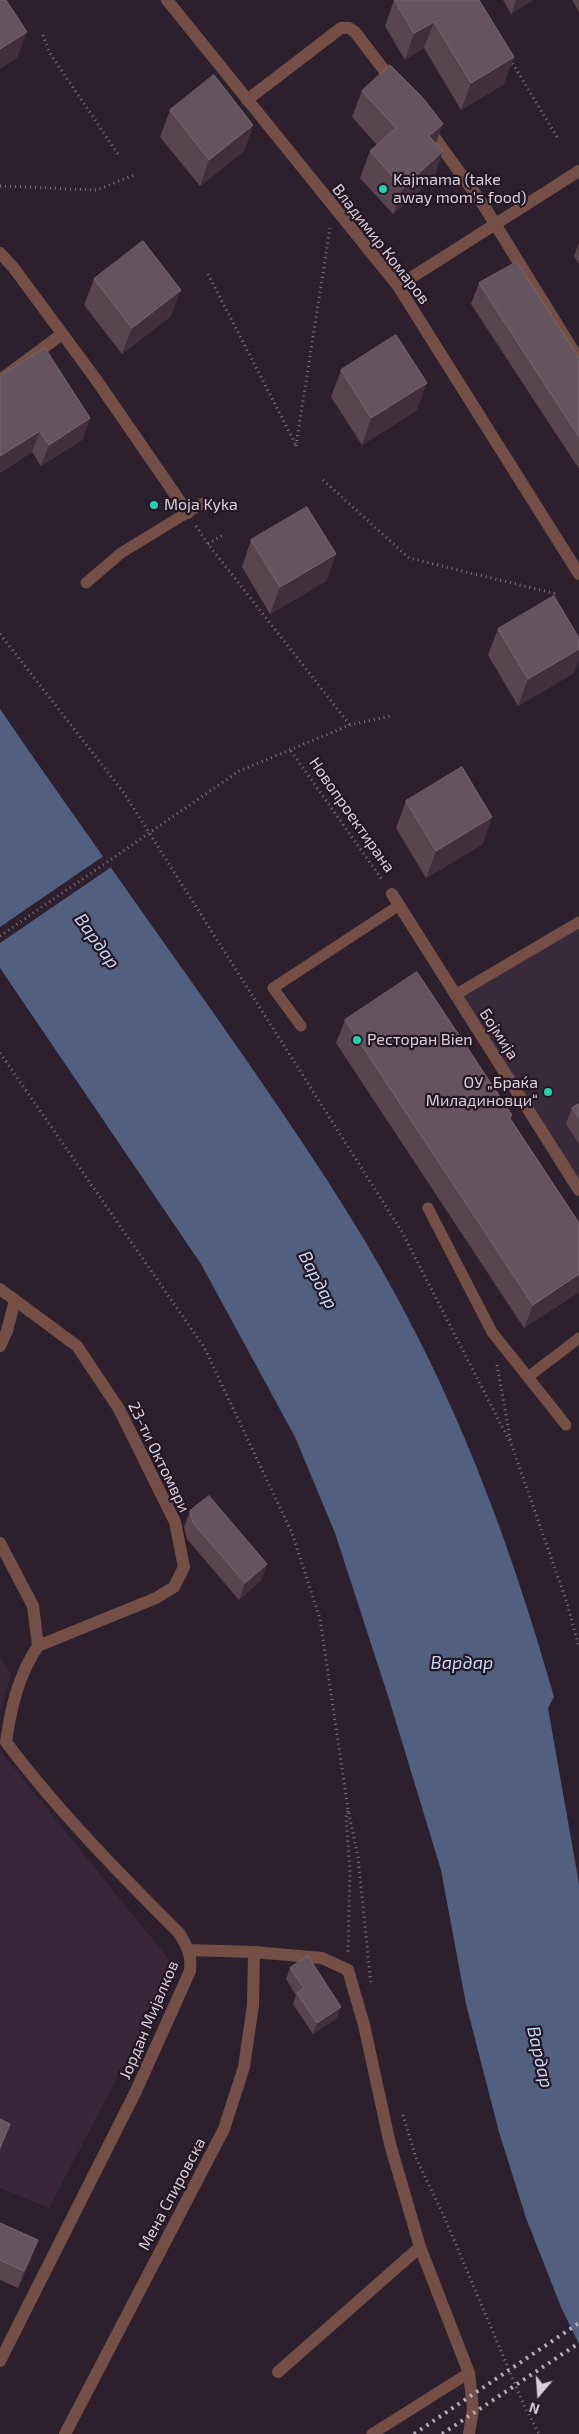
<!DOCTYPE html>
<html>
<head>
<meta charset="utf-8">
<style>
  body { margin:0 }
  #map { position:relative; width:579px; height:2434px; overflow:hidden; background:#2d202d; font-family:"Exo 2",sans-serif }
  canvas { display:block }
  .north { position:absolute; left:514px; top:2369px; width:50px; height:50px; -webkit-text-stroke:4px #231724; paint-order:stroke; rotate:198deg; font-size:14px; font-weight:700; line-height:20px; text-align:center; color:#d8cfd8 }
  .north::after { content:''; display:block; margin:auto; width:18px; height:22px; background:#d8cfd8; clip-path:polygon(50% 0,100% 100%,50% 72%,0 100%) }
</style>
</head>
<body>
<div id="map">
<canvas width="579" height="2434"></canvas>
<div class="north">N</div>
</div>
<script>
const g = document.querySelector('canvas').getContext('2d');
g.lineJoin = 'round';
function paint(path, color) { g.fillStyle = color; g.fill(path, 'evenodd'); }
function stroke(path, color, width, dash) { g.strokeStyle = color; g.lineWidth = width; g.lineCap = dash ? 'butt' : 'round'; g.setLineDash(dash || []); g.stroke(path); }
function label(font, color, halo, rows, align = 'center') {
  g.font = font + ' "Exo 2",sans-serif'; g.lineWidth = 4.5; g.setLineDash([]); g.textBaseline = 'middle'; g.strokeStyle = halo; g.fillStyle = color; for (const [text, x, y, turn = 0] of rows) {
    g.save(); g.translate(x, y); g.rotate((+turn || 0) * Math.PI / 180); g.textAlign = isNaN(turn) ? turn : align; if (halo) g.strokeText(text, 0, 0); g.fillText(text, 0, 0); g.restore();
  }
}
paint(new Path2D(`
  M0,1657L11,1674L0,1712Z
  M0,1751L175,1967L49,2208L0,2188Z`), '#392739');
paint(new Path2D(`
  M579,922V1190L455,995Z`), '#372b39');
paint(new Path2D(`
  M0,709C81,827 165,943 247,1061C301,1140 355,1218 400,1303C467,1427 516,1562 554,1697L548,1708L579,1884V2344L561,2307L526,2218L499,2132L466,2004L441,1870L389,1699L335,1533L295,1437L201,1264L0,968Z`), '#51607f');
paint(new Path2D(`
  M105,855L113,866L0,943V927Z`), '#2d202d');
stroke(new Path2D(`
  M43,35L49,52L118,154
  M510,59L557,137
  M0,186L97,190L134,175
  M208,274L296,445
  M296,446L330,228
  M323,480L409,558L557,594
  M196,526L208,544L350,725
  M208,544L223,535
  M0,634L124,793L402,1232L512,1446L567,1603L579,1647
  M291,751L383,881
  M0,936L239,771L350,725L390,716
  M0,1053L204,1347L292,1533L320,1619L348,1809L358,1857L371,1985
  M497,1365L511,1443
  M348,1811L346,1817L350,1870L348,1952
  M403,2115L416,2158L443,2214L523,2403L539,2434`), '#7e737e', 3, [1, 4]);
stroke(new Path2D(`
  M86,583L121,553L203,503
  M455,995L579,922
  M301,1026L273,988L398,906
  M428,1208L492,1332L566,1425
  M528,1377L579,1338
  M372,2434L469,2373`), '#734f46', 11);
stroke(new Path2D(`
  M247,100L341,28H349L355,32L394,83
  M427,127L484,206L579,360
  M0,253L13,267L95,378L188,513
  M398,286L579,171
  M0,380L62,334
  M392,894L579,1190
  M0,1289L77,1346L119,1409L175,1522L184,1567L174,1587L156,1598L38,1646
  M0,1346L7,1331L15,1300
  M0,1543L33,1606L38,1646
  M189,1950L254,1952L322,1958L348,1970L364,2025L390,2144L420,2247L469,2373L473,2409L469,2434
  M0,2361L136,2091L190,1971C192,1955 187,1946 179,1933C118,1872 58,1811 6,1742C11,1707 18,1676 38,1646
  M278,2372L420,2247
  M65,2434L224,2129L244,2067L253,2005L254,1952`), '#734f46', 12);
stroke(new Path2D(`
  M167,0L398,286L579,574`), '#734f46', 12);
stroke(new Path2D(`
  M414,2434L579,2323
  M442,2434L579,2343`), '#b4aab4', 4, [2.5, 5]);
paint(new Path2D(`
  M394,0H479L504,84L461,110L424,48L405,60L385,26Z
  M503,0H533L511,14Z
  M572,0H579V12Z
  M362,91L436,143L434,178L393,214L360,178L370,151L377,145L352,117Z
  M170,110L253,125L244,151L200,186L160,137Z
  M579,243V264L574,256Z
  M94,279L171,316L122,354L84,305Z
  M479,283L579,358V469L471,304Z
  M341,370L417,410L362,445L331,397Z
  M0,376L90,418L82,440L41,466L32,452L0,473Z
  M251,540L336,554L326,581L270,614L242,567Z
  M498,629L574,673L518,706L488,655Z
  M406,801L483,844L426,878L396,828Z
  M345,1020L512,1115L511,1119L579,1223V1292L524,1328L336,1043Z
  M579,1104V1144L566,1124L572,1108Z
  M190,1511L267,1564L261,1580L239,1600L187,1539L184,1527Z
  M290,1968L337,2018L313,2034L293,2004L296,1995L286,1979Z
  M0,2223L32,2257L18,2288L0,2280Z`), '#58454e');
paint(new Path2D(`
  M516,0H533L511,14Z
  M434,22L424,48L405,60L414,33Z
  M27,32L17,58L0,69V49Z
  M514,57L504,84L461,110L471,83Z
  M443,124L433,151L429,136Z
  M253,125L244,151L200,186L209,160Z
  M443,151L434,178L393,214L403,188Z
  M181,290L171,316L122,354L132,328Z
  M427,383L417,410L362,445L371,418Z
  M90,418L82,440L41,466L49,445Z
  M40,431L32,452L0,473V456Z
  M336,554L326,581L270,614L280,587Z
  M579,649V659L574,673L518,706L528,679Z
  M492,817L483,844L426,878L436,851Z
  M579,1274V1292L524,1328L533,1305Z
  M267,1564L261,1580L239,1600L245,1583Z
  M341,2007L337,2018L313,2034L317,2023Z
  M38,2240L32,2257L18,2288L24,2271Z`), '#41303b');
const building = new Path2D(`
  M0,0H6L27,32L0,49Z
  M395,0H479L514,57L471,83L434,22L414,33Z
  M390,65L423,98L443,124L429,136L443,151L403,188L370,151L396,128L362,91Z
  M214,75L253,125L209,160L170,110Z
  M143,241L181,290L132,328L94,279Z
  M517,262L579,358V437L479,283Z
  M396,335L427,383L371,418L341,370Z
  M45,348L90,418L49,445L40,431L0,456V376Z
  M307,507L336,554L280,587L251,540Z
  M554,596L579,638V649L528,679L498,629Z
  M462,767L492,817L436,851L406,801Z
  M417,972L512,1115L509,1117L579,1223V1274L533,1305L345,1020Z
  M579,1104V1118L572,1108Z
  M209,1496L267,1564L245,1583L193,1523L190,1511Z
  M308,1956L341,2007L317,2023L297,1993L304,1988L290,1968Z
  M0,2119L10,2124L0,2148Z
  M0,2223L38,2240L24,2271L0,2260Z`);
paint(building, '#65545d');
stroke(building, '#776770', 1);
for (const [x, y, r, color] of [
  [383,189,5,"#1fd5b0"],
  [154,505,5,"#1fd5b0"],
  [357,1040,5,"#1fd5b0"],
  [548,1092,5,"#1fd5b0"]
]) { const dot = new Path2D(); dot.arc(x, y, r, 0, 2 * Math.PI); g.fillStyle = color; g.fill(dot); stroke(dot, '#231724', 2); }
label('16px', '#d8cfd8', '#231724', [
  ["Kajmama (take",393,180],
  ["away mom's food)",393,198],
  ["Moja Kyka",164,505],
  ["Ресторан Bien",367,1040],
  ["ОУ „Браќа",538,1083,"right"],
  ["Миладиновци“",538,1101,"right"]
], 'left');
label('16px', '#d8cfd8', '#231724', [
  ["Владимир Комаров",381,244,52],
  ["Новопроектирана",352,815,55],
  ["Бојмија",499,1034,57],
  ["23-ти Октомври",159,1457,64],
  ["Јордан Мијалков",149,2020,-67],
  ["Мена Спировска",172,2194,-62]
]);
label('italic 18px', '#c8d8fa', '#231724', [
  ["Вардар",97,941,54],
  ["Вардар",318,1280,62],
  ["Вардар",462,1663],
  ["Вардар",540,2057,77]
]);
</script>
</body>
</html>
